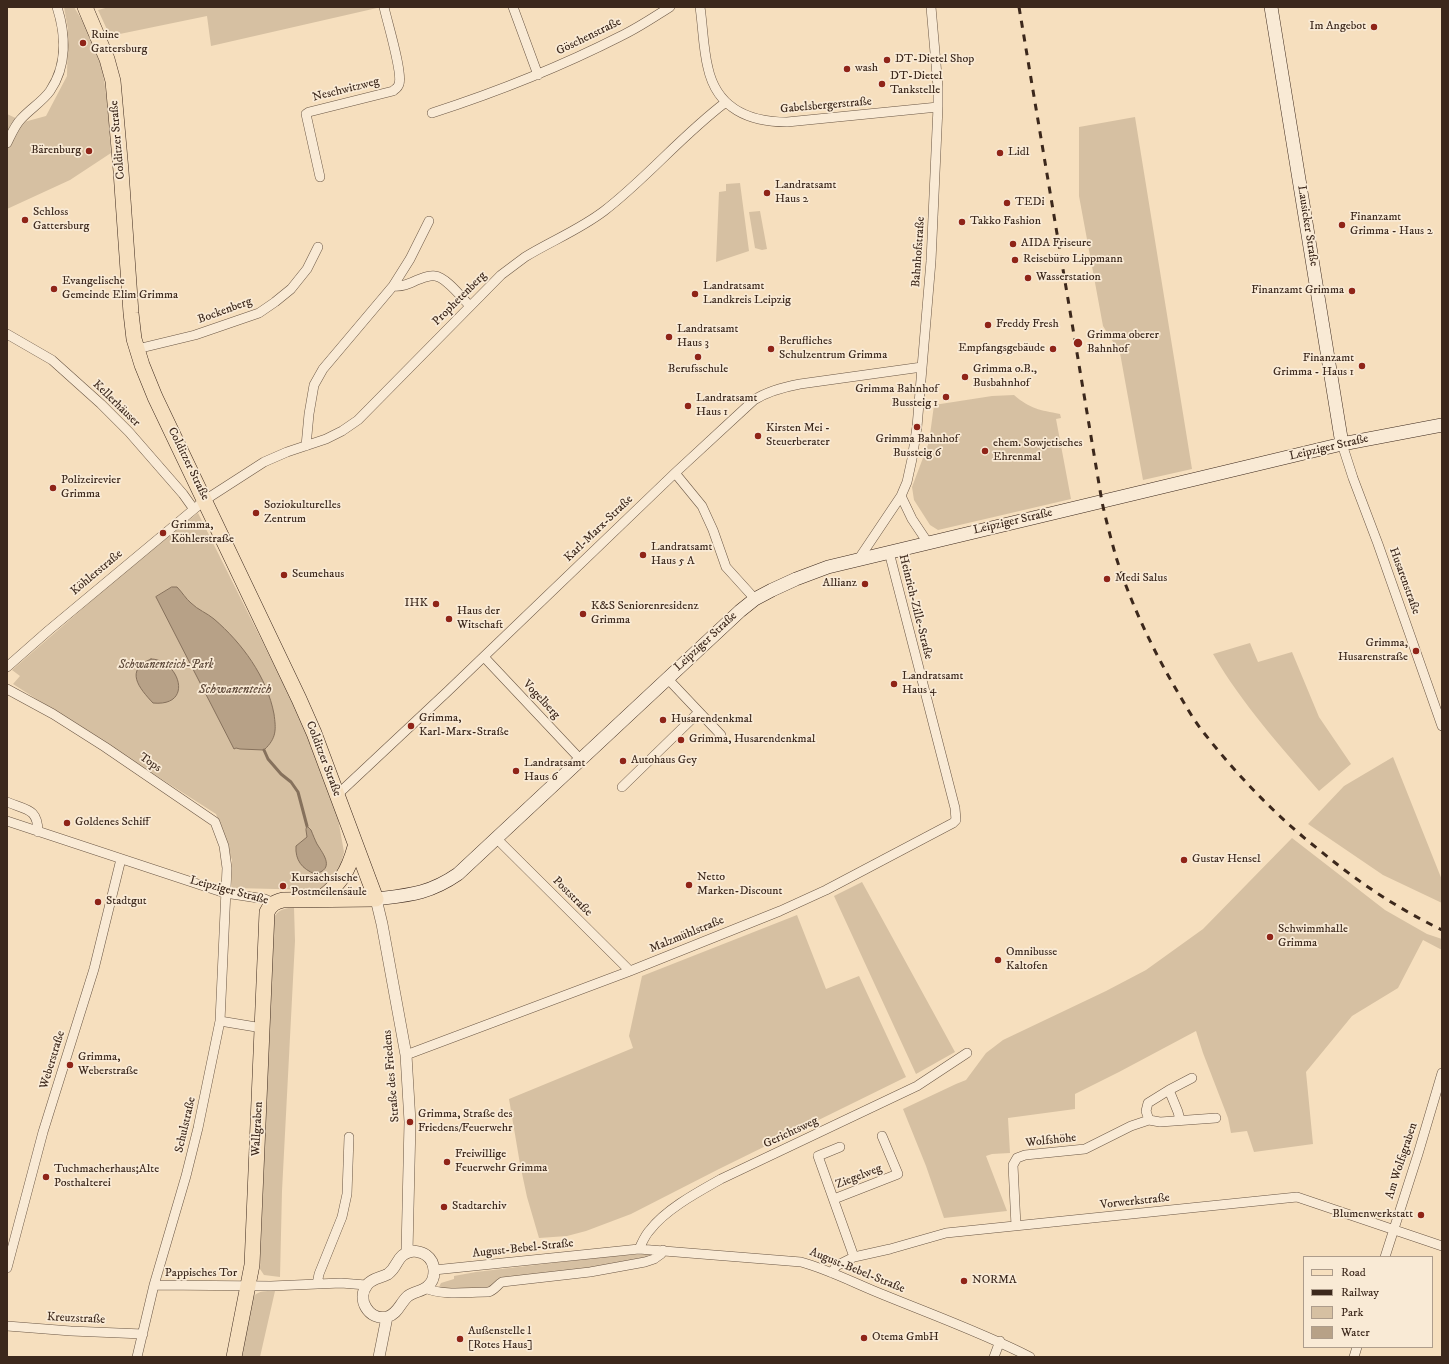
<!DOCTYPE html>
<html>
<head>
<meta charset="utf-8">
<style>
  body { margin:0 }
  #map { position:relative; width:1449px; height:1364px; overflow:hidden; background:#f6dfbe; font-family:"IM FELL DW Pica",serif }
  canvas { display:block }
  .frame { position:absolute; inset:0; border:8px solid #3c281c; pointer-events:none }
  .legend { position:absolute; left:1303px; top:1256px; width:130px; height:92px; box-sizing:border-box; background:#f9ead5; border:1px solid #ad9c8b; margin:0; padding:5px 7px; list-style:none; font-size:12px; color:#3c281c }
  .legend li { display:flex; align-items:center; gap:8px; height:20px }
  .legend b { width:20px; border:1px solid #ad9c8b }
</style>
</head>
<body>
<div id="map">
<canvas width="1449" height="1364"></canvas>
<div class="frame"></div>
<ul class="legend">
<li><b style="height:5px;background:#f6dfbe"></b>Road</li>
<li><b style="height:5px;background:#3c281c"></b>Railway</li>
<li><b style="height:11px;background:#d6c0a2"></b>Park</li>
<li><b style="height:11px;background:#b7a187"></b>Water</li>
</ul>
</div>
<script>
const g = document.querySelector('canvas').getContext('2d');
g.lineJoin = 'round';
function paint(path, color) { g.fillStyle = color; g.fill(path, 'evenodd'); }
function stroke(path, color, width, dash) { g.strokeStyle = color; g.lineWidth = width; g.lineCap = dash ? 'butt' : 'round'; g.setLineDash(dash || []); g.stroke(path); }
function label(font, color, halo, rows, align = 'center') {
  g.font = font + ' "IM FELL DW Pica",serif'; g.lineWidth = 3.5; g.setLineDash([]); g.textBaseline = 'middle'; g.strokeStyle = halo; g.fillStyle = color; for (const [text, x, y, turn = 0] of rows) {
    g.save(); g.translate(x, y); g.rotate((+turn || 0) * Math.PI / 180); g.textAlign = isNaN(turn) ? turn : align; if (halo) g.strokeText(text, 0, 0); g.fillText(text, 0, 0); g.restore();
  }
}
paint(new Path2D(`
  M64,7H74C88,29 100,54 104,80C108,104 109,129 111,153L70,180L7,209V114L24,122L46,116L67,76L68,29Z
  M109,7H377V8L211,46L207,16L110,36L98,10Z
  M1135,117L1192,469L1143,480L1120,353L1103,326L1079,196V127Z
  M740,183L749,251L716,262L719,192L726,191V184Z
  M760,211L767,249L762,250L755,248L749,212Z
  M1014,395C1030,409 1040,410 1060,414L1061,418L1056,419L1071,499L938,530L930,525L914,500L912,487L929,442L934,405L992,396Z
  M198,513L312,741L335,802L344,852L337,878L319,890L232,888V860L216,814L13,684L20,676L12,670L134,564Z
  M1250,643L1258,662L1292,652L1319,717L1351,764L1319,791C1281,747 1242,704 1213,654Z
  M1393,757L1442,880V903L1383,875L1308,824L1344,786Z
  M1292,838L1385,910L1427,934L1442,939V950L1423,940L1398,988L1352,1016L1306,1072L1313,1144L1254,1152L1247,1131L1231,1133L1228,1118L1203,1053L1196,1031L1119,1072L1075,1094V1109L1008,1118L1010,1153L992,1154L986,1156L1007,1211L944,1218L926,1166L903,1109L956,1084L966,1080L986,1053L1003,1040L1106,991L1146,970L1203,929Z
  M862,882L955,1052L916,1074L834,896Z
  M294,907L295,941L282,1191L280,1277L264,1275L260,1269L273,919C278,909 284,909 294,907Z
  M797,915L826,989L859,976L906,1077L719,1169L631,1214L586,1231L567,1236L539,1238L527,1197L520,1164L509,1099L633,1048L629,1036L642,976Z
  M649,1254L647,1257L588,1268L498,1279L489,1289H446L439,1287L441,1283L454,1279V1276L476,1272L612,1256Z
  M275,1291L260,1357H239L252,1298C258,1290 267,1291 275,1291Z`), '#d6c0a2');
const water = new Path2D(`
  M172,587H177C182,592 186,599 191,603C198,610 207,613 214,619C242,643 267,677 274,714C276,729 277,738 264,750L240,749L236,748L234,749L156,597Z
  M151,659C179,659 195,707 153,703C139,688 124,670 151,659Z
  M307,826L311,830C313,835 315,840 317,844C324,855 335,869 315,874C302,869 295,860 296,846L307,837L306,830Z`);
paint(water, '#b7a187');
stroke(water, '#86715c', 1);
stroke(new Path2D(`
  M264,750L268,759L281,774L291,782L298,792L307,826`), '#86715c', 3);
const minor = new Path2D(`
  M513,7L538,75
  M700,7C703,27 703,48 708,68C717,109 750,122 787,122L938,107
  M432,113C497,92 560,67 621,36C638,28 654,17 670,7
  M7,143C11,135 15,125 21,119C30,109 43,101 50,91C67,66 66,35 57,7
  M320,177L306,114L309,112L393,91C395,89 398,88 399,84C403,73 387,21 384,7
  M393,286C402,287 409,284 417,280C423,278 429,275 435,276C446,277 462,298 470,306
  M7,334L52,360L101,404L129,432L183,494L193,508
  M137,349L195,335L259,313L275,302L291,289L307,269L318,247
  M1342,444L1353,478L1378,544L1442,726
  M306,446L309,414L314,385L323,369L393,286L410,259L429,221
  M675,473L702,506L713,530L726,567L755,599
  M901,496L912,519L928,543
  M858,560L901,496L907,482L912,459L917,427L931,261L938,107V87L931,7
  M484,657L580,759
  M7,667L49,630L205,500L264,462L287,452L326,439L342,431L358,420L501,275C509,269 517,263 525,257C551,241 579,230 604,211C647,178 682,135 726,102
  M667,678L721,735
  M7,689L53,714L105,747L215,822L224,846L227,868L220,1021L198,1128L186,1176L154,1285L137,1357
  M622,787L699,712
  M337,795L448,691L675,473L754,400C768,391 784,387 800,384L922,367
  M7,802C26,810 38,808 38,832
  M7,821L225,893L265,899L274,903
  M497,839L630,971
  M220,1021L262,1028
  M406,1055L630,971L780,911L826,890L953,823L956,820L955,808L889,552
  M1169,1090L1192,1078
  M1149,1120L1146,1111L1148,1103L1169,1090L1178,1112L1180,1120
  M840,1147L818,1156L854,1257
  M834,1199L898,1174L882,1136
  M1016,1226L1013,1165L1017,1158L1025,1155L1085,1149L1131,1126L1149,1120L1160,1122L1216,1118
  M639,1249C642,1243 645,1235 650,1230C666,1209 698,1192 721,1179L917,1086L967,1053
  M1385,1257L1418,1154L1442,1073
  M7,1268L43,1132L94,969L121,859
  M434,1270L639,1249L801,1262C830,1270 856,1284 884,1295C933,1315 983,1333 1030,1357
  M832,1273L836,1266L854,1257L890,1249L946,1233L1297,1197L1442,1246
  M317,1284L319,1274L342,1217L347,1194L349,1137
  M154,1285L271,1286L341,1283L366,1285
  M425,1288C444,1296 467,1292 488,1292C494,1291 497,1285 502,1282L590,1272L645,1262L654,1259L661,1254L663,1250
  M7,1326L71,1331L143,1334
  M994,1357L1000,1341
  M1354,1357L1357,1347`);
const tertiary = new Path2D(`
  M376,899L382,924L406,1055L410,1122L407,1252
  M414,1251C418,1252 422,1252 426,1255C436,1262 437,1279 427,1287C422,1291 414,1292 408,1296C400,1303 398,1314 387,1317C369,1321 356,1299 367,1285C372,1278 381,1278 388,1274C400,1265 395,1254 414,1251Z
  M379,1357L387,1317`);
const secondary = new Path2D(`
  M1271,7L1342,444
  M376,899C409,895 429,894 458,874L740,611L755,599L772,590L796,579L828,567L1342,444L1442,425`);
const primary = new Path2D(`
  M85,7L107,59L113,81L121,171L131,313L134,339L142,365L155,397L299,699L314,733L376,899L283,900C275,902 271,904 267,912L252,1265L234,1357
  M320,899C341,883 348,872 355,847`);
stroke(minor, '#6a5644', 10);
stroke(tertiary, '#6a5644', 12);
stroke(secondary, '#3c281c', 14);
stroke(primary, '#3c281c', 16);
stroke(minor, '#f9ead5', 9);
stroke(tertiary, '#f9ead5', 11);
stroke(secondary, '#f9ead5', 13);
stroke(primary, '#f6dfbe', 15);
stroke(new Path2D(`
  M1019,7L1102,502C1106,520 1111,539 1116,557C1130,601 1150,644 1173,684C1183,701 1192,718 1204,733C1238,776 1275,815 1318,849C1358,882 1395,907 1442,930`), '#3c281c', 3, [7, 7]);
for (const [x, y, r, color] of [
  [1374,27,4,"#8f2418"],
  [83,43,4,"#8f2418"],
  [887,60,4,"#8f2418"],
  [847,69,4,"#8f2418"],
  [882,84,4,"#8f2418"],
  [89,151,4,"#8f2418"],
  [1000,153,4,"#8f2418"],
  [767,193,4,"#8f2418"],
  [1007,203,4,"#8f2418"],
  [25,220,4,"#8f2418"],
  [962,222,4,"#8f2418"],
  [1342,225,4,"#8f2418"],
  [1013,244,4,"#8f2418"],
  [1015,260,4,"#8f2418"],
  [1028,278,4,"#8f2418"],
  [54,289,4,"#8f2418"],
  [1352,291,4,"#8f2418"],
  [695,294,4,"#8f2418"],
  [988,325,4,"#8f2418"],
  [669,337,4,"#8f2418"],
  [1078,343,5,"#8f2418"],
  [771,349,4,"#8f2418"],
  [1053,349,4,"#8f2418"],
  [698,357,4,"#8f2418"],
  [1362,366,4,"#8f2418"],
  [965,377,4,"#8f2418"],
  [946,397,4,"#8f2418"],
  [688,406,4,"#8f2418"],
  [917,427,4,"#8f2418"],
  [758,436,4,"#8f2418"],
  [985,451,4,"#8f2418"],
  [53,488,4,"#8f2418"],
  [256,513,4,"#8f2418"],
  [163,533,4,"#8f2418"],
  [643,555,4,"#8f2418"],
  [284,575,4,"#8f2418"],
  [1107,579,4,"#8f2418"],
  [865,584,4,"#8f2418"],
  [436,604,4,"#8f2418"],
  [583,614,4,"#8f2418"],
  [449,619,4,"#8f2418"],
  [1416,651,4,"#8f2418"],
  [894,684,4,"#8f2418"],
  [663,720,4,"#8f2418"],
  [411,726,4,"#8f2418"],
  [681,740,4,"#8f2418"],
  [623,761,4,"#8f2418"],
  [516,771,4,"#8f2418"],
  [67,823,4,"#8f2418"],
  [1184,860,4,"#8f2418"],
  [689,885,4,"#8f2418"],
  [283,886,4,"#8f2418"],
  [98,902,4,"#8f2418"],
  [1270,937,4,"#8f2418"],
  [998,960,4,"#8f2418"],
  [70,1065,4,"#8f2418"],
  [410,1122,4,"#8f2418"],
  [447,1162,4,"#8f2418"],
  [46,1177,4,"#8f2418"],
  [444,1207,4,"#8f2418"],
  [1421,1215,4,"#8f2418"],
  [964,1281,4,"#8f2418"],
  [864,1338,4,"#8f2418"],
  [460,1339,4,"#8f2418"]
]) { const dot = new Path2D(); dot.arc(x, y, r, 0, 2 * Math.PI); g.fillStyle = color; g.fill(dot); stroke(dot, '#f9ead5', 1.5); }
label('12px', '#3c281c', '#f9ead5', [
  ["Im Angebot",1366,27,"right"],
  ["Ruine",91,36],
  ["Gattersburg",91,50],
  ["DT-Dietel Shop",895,60],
  ["wash",855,69],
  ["DT-Dietel",890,77],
  ["Tankstelle",890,91],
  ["Bärenburg",81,151,"right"],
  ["Lidl",1008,153],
  ["Landratsamt",775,186],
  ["Haus 2",775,200],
  ["TEDi",1015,203],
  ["Schloss",33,213],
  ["Gattersburg",33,227],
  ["Finanzamt",1350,218],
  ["Grimma - Haus 2",1350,232],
  ["Takko Fashion",970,222],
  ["AIDA Friseure",1021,244],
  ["Reisebüro Lippmann",1023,260],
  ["Wasserstation",1036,278],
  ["Evangelische",62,282],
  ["Gemeinde Elim Grimma",62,296],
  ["Landratsamt",703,287],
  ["Landkreis Leipzig",703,301],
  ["Finanzamt Grimma",1344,291,"right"],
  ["Freddy Fresh",996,325],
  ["Landratsamt",677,330],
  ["Haus 3",677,344],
  ["Grimma oberer",1087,336],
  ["Bahnhof",1087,350],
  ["Berufliches",779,342],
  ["Schulzentrum Grimma",779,356],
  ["Empfangsgebäude",1045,349,"right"],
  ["Finanzamt",1354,359,"right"],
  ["Grimma - Haus 1",1354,373,"right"],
  ["Berufsschule",698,370,"center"],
  ["Grimma o.B.,",973,370],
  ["Busbahnhof",973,384],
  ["Grimma Bahnhof",938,390,"right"],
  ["Bussteig 1",938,404,"right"],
  ["Landratsamt",696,399],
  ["Haus 1",696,413],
  ["Kirsten Mei -",766,429],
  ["Steuerberater",766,443],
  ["Grimma Bahnhof",917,440,"center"],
  ["Bussteig 6",917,454,"center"],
  ["ehem. Sowjetisches",993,444],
  ["Ehrenmal",993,458],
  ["Polizeirevier",61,481],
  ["Grimma",61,495],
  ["Soziokulturelles",264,506],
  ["Zentrum",264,520],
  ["Grimma,",171,526],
  ["Köhlerstraße",171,540],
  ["Landratsamt",651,548],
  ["Haus 5 A",651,562],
  ["Seumehaus",292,575],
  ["Medi Salus",1115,579],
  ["Allianz",857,584,"right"],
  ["IHK",428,604,"right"],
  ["K&S Seniorenresidenz",591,607],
  ["Grimma",591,621],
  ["Haus der",457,612],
  ["Witschaft",457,626],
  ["Grimma,",1408,644,"right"],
  ["Husarenstraße",1408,658,"right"],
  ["Landratsamt",902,677],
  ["Haus 4",902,691],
  ["Grimma,",419,719],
  ["Karl-Marx-Straße",419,733],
  ["Husarendenkmal",671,720],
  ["Grimma, Husarendenkmal",689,740],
  ["Autohaus Gey",631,761],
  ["Landratsamt",524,764],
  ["Haus 6",524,778],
  ["Goldenes Schiff",75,823],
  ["Gustav Hensel",1192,860],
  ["Netto",697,878],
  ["Marken-Discount",697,892],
  ["Kursächsische",291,879],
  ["Postmeilensäule",291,893],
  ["Stadtgut",106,902],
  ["Schwimmhalle",1278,930],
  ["Grimma",1278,944],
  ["Omnibusse",1006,953],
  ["Kaltofen",1006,967],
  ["Grimma,",78,1058],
  ["Weberstraße",78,1072],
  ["Grimma, Straße des",418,1115],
  ["Friedens/Feuerwehr",418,1129],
  ["Freiwillige",455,1155],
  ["Feuerwehr Grimma",455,1169],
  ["Tuchmacherhaus;Alte",54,1170],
  ["Posthalterei",54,1184],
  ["Stadtarchiv",452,1207],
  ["Blumenwerkstatt",1413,1215,"right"],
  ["NORMA",972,1281],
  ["Außenstelle l",468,1332],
  ["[Rotes Haus]",468,1346],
  ["Otema GmbH",872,1338]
], 'left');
label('12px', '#3c281c', '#f9ead5', [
  ["Göschenstraße",589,37,-26],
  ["Neschwitzweg",346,90,-14],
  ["Gabelsbergerstraße",826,106,-5],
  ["Colditzer Straße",118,140,-95],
  ["Lausicker Straße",1307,226,81],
  ["Bahnhofstraße",919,252,-86],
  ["Prophetenberg",460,299,-45],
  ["Bockenberg",225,311,-20],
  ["Kellerhäuser",116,404,44],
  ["Leipziger Straße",1329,448,-13],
  ["Colditzer Straße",188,464,64],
  ["Leipziger Straße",1013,522,-13],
  ["Karl-Marx-Straße",599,529,-44],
  ["Köhlerstraße",97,573,-40],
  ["Husarenstraße",1404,581,70],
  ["Heinrich-Zille-Straße",915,607,76],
  ["Leipziger Straße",706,642,-43],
  ["Vogelberg",541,700,47],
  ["Colditzer Straße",323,759,69],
  ["Tops",150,763,34],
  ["Leipziger Straße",229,891,15],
  ["Poststraße",572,897,45],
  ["Malzmühlstraße",687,935,-22],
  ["Weberstraße",53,1060,-73],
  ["Straße des Friedens",392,1076,-95],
  ["Schulstraße",186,1125,-77],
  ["Wallgraben",258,1129,-87],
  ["Gerichtsweg",791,1133,-25],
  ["Wolfshöhe",1051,1141,-6],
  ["Am Wolfsgraben",1402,1161,-72],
  ["Ziegelweg",859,1177,-21],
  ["Vorwerkstraße",1135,1202,-6],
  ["August-Bebel-Straße",523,1249,-6],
  ["August-Bebel-Straße",857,1271,22],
  ["Pappisches Tor",201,1274],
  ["Kreuzstraße",76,1319,3]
]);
label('italic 12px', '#624e3e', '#f9ead5', [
  ["Schwanenteich-Park",166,666]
]);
label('italic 13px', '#614c3c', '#f9ead5', [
  ["Schwanenteich",235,690]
]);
</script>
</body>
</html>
